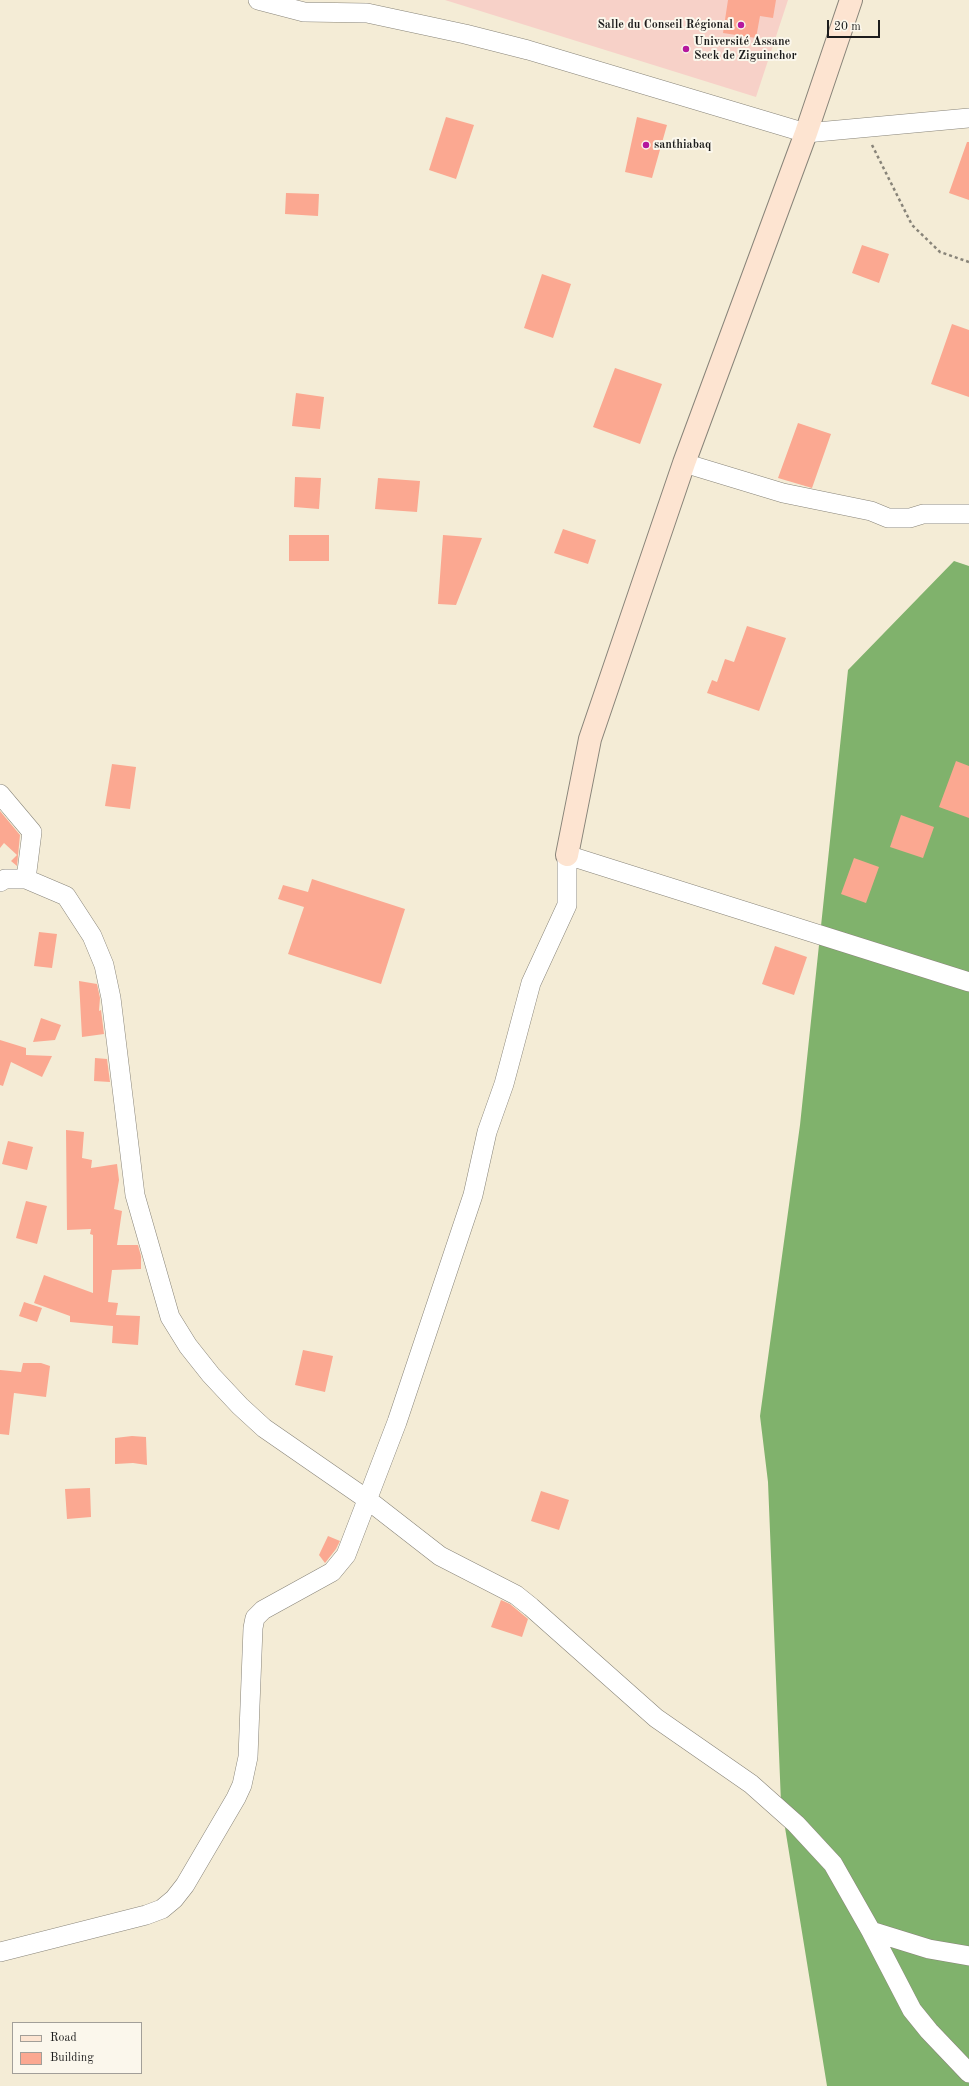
<!DOCTYPE html>
<html>
<head>
<meta charset="utf-8">
<style>
  body { margin:0 }
  #map { position:relative; width:969px; height:2086px; overflow:hidden; background:#f4ecd6; font-family:"Old Standard TT",serif }
  canvas { display:block }
  .legend { position:absolute; left:12px; top:2022px; width:130px; height:52px; box-sizing:border-box; background:#fbf7ec; border:1px solid #a29f99; margin:0; padding:5px 7px; list-style:none; font-size:12px; color:#1c1c1c }
  .legend li { display:flex; align-items:center; gap:8px; height:20px }
  .legend b { width:20px; border:1px solid #a29f99 }
  .scale { position:absolute; left:827px; top:20px; width:53px; height:18px; box-sizing:border-box; border:2px solid #1c1c1c; border-top:0; padding-left:5px; font-size:12px; line-height:14px; white-space:nowrap; color:#1c1c1c; -webkit-text-stroke:3px #fbf7ec; paint-order:stroke }
</style>
</head>
<body>
<div id="map">
<canvas width="969" height="2086"></canvas>
<ul class="legend">
<li><b style="height:5px;background:#fde4d1"></b>Road</li>
<li><b style="height:11px;background:#fba891"></b>Building</li>
</ul>
<div class="scale">20 m</div>
</div>
<script>
const g = document.querySelector('canvas').getContext('2d');
g.lineJoin = 'round';
function paint(path, color) { g.fillStyle = color; g.fill(path, 'evenodd'); }
function stroke(path, color, width, dash) { g.strokeStyle = color; g.lineWidth = width; g.lineCap = dash ? 'butt' : 'round'; g.setLineDash(dash || []); g.stroke(path); }
function label(font, color, halo, rows, align = 'center') {
  g.font = font + ' "Old Standard TT",serif'; g.lineWidth = 4; g.setLineDash([]); g.textBaseline = 'middle'; g.strokeStyle = halo; g.fillStyle = color; for (const [text, x, y, turn = 0] of rows) {
    g.save(); g.translate(x, y); g.rotate((+turn || 0) * Math.PI / 180); g.textAlign = isNaN(turn) ? turn : align; if (halo) g.strokeText(text, 0, 0); g.fillText(text, 0, 0); g.restore();
  }
}
paint(new Path2D(`
  M445,0H788L756,97Z`), '#f7d1c8');
paint(new Path2D(`
  M954,561L969,566V2086H827L781,1803L768,1482L760,1416L800,1125L848,670Z`), '#80b26c');
paint(new Path2D(`
  M728,0H776L773,18L760,16L756,38L723,33Z
  M446,117L474,125L456,179L429,170Z
  M637,117L667,125L652,178L625,172Z
  M967,142H969V200L949,193Z
  M286,193L319,194L318,216L285,214Z
  M862,245L889,254L879,283L852,273Z
  M542,274L571,284L553,338L524,328Z
  M952,324L969,330V397L931,384Z
  M615,368L662,384L640,444L593,427Z
  M296,393L324,397L320,429L292,426Z
  M798,423L831,434L812,488L778,478Z
  M295,477L321,478L319,509L294,507Z
  M378,478L420,481L417,512L375,509Z
  M563,529L596,540L588,564L554,553Z
  M289,535H329V561H289Z
  M443,535L482,538L456,605L438,604Z
  M747,626L786,638L759,711L707,693L712,680L717,682L725,659L734,662Z
  M956,761L969,766V818L939,807Z
  M112,764L136,767L130,809L105,806Z
  M0,811L20,835L17,866L11,861L17,855L4,843L0,848Z
  M901,815L934,827L923,858L890,847Z
  M854,858L879,867L866,903L841,894Z
  M312,879L405,909L381,984L288,954L304,907L278,899L283,885L308,892Z
  M39,932L57,934L52,968L34,966Z
  M775,946L807,957L794,995L762,984Z
  M79,981L97,984L100,998L99,1011L101,1010L104,1034L82,1037Z
  M41,1018L61,1025L55,1040L33,1042Z
  M0,1040L26,1048V1055L52,1056L42,1077L11,1062L3,1086L0,1085Z
  M95,1058L107,1059L110,1082L94,1081Z
  M66,1130L84,1132L82,1158L92,1160L91,1168L117,1164L119,1180L114,1209L122,1211L117,1245H138L141,1256V1269L112,1270L108,1302L118,1303L116,1315L140,1316L138,1345L112,1343L113,1326L70,1322V1316L34,1303L44,1275L93,1293V1235L90,1234L91,1229L67,1230Z
  M8,1141L33,1147L27,1170L2,1164Z
  M26,1201L47,1206L37,1244L16,1238Z
  M24,1302L42,1308L37,1322L19,1316Z
  M303,1350L333,1356L325,1392L295,1385Z
  M23,1363H41L50,1366L46,1397L14,1393L9,1435L0,1434V1370L21,1372Z
  M132,1436L146,1437L147,1465L133,1463L115,1464V1438Z
  M90,1488L91,1517L67,1519L65,1489Z
  M541,1491L569,1500L559,1530L531,1521Z
  M328,1536L340,1541L336,1549L325,1563L319,1555Z
  M501,1600L510,1604L528,1619L522,1637L491,1627Z`), '#fba891');
const street = new Path2D(`
  M258,0L304,12L367,13L465,34L528,50L806,133L969,118
  M684,463L783,493L871,511L888,518H910L923,514H969
  M0,794L32,832L26,879L66,896L92,936L104,965L111,998L135,1195L170,1317L188,1346L211,1375L240,1406L264,1428L368,1500L440,1556L516,1595L531,1607L656,1718L751,1784L796,1824L833,1864L871,1931L912,2010L929,2031L969,2073
  M0,882L5,879H26
  M871,1931L929,1949L969,1956
  M0,1952L146,1915L162,1909L174,1899L185,1885L236,1798L242,1785L248,1757L253,1628L255,1618L263,1610L332,1572L346,1555L397,1422L473,1195L487,1132L504,1084L531,983L567,905V855L969,982`);
const secondary = new Path2D(`
  M567,855L590,739L684,463L806,133L851,0`);
stroke(street, '#888479', 20);
stroke(secondary, '#888479', 24);
stroke(new Path2D(`
  M872,145L912,225L940,252L969,262`), '#888479', 2.5, [3, 3]);
stroke(street, '#fff', 19);
stroke(secondary, '#fde4d1', 22);
for (const [x, y, r, color] of [
  [741,25,4,"#b5179e"],
  [686,49,4,"#b5179e"],
  [646,145,4,"#b5179e"]
]) { const dot = new Path2D(); dot.arc(x, y, r, 0, 2 * Math.PI); g.fillStyle = color; g.fill(dot); stroke(dot, '#fbf7ec', 1.5); }
label('bold 12px', '#1c1c1c', '#fbf7ec', [
  ["Salle du Conseil Régional",733,25,"right"],
  ["Université Assane",694,42],
  ["Seck de Ziguinchor",694,56],
  ["santhiabaq",654,145]
], 'left');
</script>
</body>
</html>
